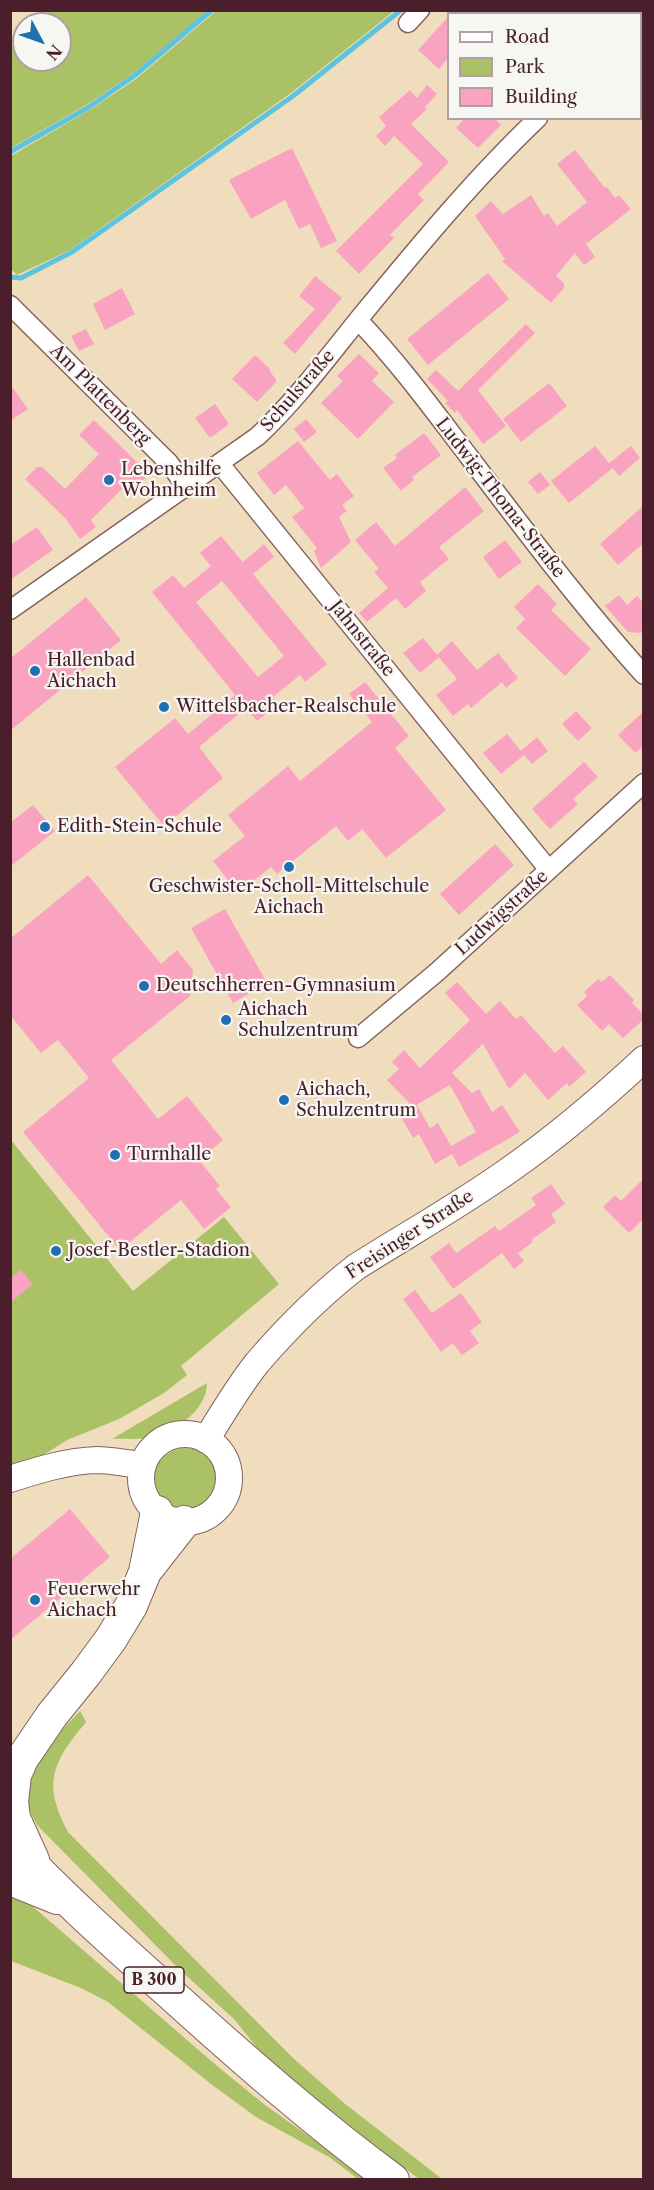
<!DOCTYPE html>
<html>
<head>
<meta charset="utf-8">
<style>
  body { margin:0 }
  #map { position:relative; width:654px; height:2190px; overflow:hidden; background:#f0ddbe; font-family:"Libre Caslon Text",serif }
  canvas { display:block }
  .frame { position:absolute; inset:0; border:12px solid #4a1f2b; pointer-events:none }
  .legend { position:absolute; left:447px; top:12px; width:195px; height:108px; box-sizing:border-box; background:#f6f6f2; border:2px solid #b1a0a2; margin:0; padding:8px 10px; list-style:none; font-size:18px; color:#4a1f2b }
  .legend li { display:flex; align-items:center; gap:12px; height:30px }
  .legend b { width:30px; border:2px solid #b1a0a2 }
  .north { position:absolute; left:12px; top:12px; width:60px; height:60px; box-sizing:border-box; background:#f6f6f2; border:2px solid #b1a0a2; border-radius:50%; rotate:131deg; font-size:16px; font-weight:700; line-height:24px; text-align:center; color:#4a1f2b }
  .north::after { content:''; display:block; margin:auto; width:21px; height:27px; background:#1f6fb2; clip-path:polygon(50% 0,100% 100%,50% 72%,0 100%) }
</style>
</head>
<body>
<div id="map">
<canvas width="654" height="2190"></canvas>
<div class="frame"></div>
<ul class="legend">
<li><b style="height:8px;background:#fff"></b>Road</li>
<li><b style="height:16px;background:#aac166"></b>Park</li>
<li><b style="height:16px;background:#faa3c0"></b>Building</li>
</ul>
<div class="north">N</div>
</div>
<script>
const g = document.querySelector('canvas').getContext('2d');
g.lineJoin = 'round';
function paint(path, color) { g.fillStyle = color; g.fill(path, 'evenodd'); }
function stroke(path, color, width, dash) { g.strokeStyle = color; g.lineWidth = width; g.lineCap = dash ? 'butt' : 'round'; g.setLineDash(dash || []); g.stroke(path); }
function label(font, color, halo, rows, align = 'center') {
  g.font = font + ' "Libre Caslon Text",serif'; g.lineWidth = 4.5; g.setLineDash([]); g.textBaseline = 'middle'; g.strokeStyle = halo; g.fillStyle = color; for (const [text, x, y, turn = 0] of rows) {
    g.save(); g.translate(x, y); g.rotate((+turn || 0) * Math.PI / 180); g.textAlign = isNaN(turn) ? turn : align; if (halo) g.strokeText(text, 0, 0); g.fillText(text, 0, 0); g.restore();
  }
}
paint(new Path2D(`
  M50,10H208V11L131,75L88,104L11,148V48L24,35V60H60V24H36Z
  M216,11H394L291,93L70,250L17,275L11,269V156L91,109L136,79Z
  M11,1140L133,1291L224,1217L279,1284L181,1366L187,1375L164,1393L119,1419L67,1440L34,1461L11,1468Z
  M207,1383C207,1412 172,1434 145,1438C134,1440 122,1438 112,1439Z
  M154 1480a32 32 0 1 1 64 0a32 32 0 1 1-64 0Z
  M80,1711L86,1722C52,1763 42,1783 68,1832L293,2058L344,2103L442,2179H419L334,2115L277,2068L261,2053L235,2020L179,1969L38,1826C34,1820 30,1812 27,1805C16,1768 58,1735 80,1711Z
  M10,1894L23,1898L217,2066L265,2105L369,2179H358L329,2157L256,2117L211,2084L108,2002L81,1988L11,1961Z`), '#aac166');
stroke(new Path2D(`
  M10,152L89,107L134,76L212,10
  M10,277L21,278L72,252L293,96L401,10`), '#5ec3dc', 5);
paint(new Path2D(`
  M448,17V58L439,69L418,50Z
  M427,85L437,94L425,107L427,109L411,124L449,162L418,194L424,200L390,235L394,238L359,274L336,251L423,164L394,136L385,146L376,136L386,126L379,117L410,90L417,98Z
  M465,118H494L501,125L478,148L456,128Z
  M292,148L337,241L321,248L310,224L299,229L285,200L251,219L229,180Z
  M575,150L605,188L607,187L615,198L619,195L631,209L586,244L595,257L584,265L575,253L556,276L564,283V288L551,303L502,261L505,259L475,216L491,201L503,214L531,195L544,216L548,213L557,226L587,202L557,164Z
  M488,273L509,299L428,365L407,339Z
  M315,276L342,298L295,354L283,343L315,309L299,296Z
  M122,288L135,314L105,330L93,304Z
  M526,324L535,333L478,390L506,426L483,444L457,410L455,413L445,403L448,401L427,379L436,370L458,391Z
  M86,329L94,344L79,351L71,336Z
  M359,354L379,373L372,381L394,402L358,439L321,403L343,381L337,376Z
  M255,355L270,369L269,370L277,381L257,402L232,379Z
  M549,383L567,406L521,442L503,419Z
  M10,384L28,409L10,421Z
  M215,404L229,424L210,438L195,418Z
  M306,419L317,432L304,442L294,429Z
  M94,420L149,474L134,489L128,483L91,520L96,527L80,539L65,518L25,479L37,467H42L65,489L99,454L79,435Z
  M424,433L441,455L412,477L414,480L401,491L383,468L397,458L395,455Z
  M298,441L330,480L337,474L354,496L342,505L347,511L339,517L351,542L321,568L314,551L317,548L292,517L304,508L286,485L274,495L257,473Z
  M595,446L613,468L569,503L551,481Z
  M631,446L640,458L619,476L609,463Z
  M540,472L550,485L538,494L528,482Z
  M465,487L484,511L439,547L449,559L420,582L426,591L405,609L396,598L367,622L359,613L388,588L374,572L379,569L355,540L376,522L395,546Z
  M644,505V543L618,565L600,544Z
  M37,527L53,550L10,580V545Z
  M221,536L243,562L264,544L274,557L253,574L327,664L305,682L300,675L273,697L278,704L257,721L246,708L199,747L223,778L164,826L115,767L175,718L188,734L235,695L152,592L173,575L184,588L211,566L200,553ZM222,581L284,656L258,677L196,602Z
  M505,540L522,562L499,579L483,557Z
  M538,584L557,604L551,610L591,649L565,676L516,628L525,619L514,607Z
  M619,595L627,605L637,596L644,603V623L641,633L628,632L605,606Z
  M86,597L121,640L10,731V659Z
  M423,638L439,657L420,673L403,653Z
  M452,641L477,670L498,653L518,678L506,688L502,682L471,708L468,704L453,716L436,695L457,679L437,655Z
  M365,682L409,736L395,748L446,810L386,858L362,829L348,841L336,826L277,874L271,867L238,893L213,861L245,836L228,815L288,766L300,781L372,722L349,694Z
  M576,711L592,728L578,741L562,724Z
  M644,711V746L635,753L618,735Z
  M507,734L521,751L537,737L548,751L532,764L524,755L501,774L483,753Z
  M584,762L598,777L573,799L578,804L550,829L532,809Z
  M33,805L55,831L10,867V823Z
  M495,844L514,865L459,915L440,894Z
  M88,875L161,964L177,950L193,970L190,996L111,1060L158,1119L187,1096L223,1140L199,1160L220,1186L216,1189L231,1207L204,1229L181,1200L120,1250L23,1132L89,1078L58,1040L41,1053L10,1015V939Z
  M225,909L267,983L233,1003L191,928Z
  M610,975L634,1000L632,1003L644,1015V1019L623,1038L609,1024L602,1031L577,1005L587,996L584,992L598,979L602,982Z
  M457,982L486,1014L500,1001L516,1019L521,1015L555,1053L563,1046L586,1072L569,1087L567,1083L548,1100L525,1073L509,1089L483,1044L452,1073L472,1093L479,1089L492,1112L502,1105L520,1132L459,1167L452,1154L435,1164L419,1134L413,1138L400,1115L417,1105L430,1128L438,1123L451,1146L476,1132L450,1085L413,1107L387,1080L399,1069L392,1062L404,1050L420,1068L470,1020L445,993Z
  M644,1178V1218L629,1233L603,1207L615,1195L621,1201Z
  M551,1184L565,1204L551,1214L556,1222L531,1240L533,1242L518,1253L524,1261L514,1269L502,1253L453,1289L430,1257L449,1243L456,1253L495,1226L499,1231L536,1205L531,1198Z
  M21,1270L33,1284L10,1303V1278Z
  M415,1290L432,1313L461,1293L482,1322L470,1331L479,1343L462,1355L453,1343L441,1352L403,1299Z
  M70,1509L110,1557L10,1640V1559Z`), '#faa3c0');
const street = new Path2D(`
  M408,23L420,10
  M640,30L644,28
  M10,305L169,463L187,488
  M358,320C399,363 434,411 470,458C526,532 582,606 644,675
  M220,464L549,870
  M10,610L258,436C297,399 328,357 362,315C418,247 474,179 538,118
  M358,1038L437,972L644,783`);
const secondary = new Path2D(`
  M141 1478a44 44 0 1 1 88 0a44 44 0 1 1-88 0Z
  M206,1440C222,1414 238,1387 257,1363C287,1328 320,1295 356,1267C408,1234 462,1204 512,1168C559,1135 602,1098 644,1059
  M10,1479C38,1470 67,1461 97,1460C112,1460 128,1464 143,1465`);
const highway = new Path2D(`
  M148,1568L184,1522
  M10,1842C62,1897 117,1946 173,1996C244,2060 316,2123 393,2180
  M33,1860L14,1818L12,1802L15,1775L22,1759L52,1715L86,1673L111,1639L131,1606L145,1572L157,1512
  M10,1879L57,1898`);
stroke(street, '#84625e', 21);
stroke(secondary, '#84625e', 28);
stroke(highway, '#84625e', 34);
stroke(street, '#fff', 18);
stroke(secondary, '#fff', 26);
stroke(highway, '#fff', 32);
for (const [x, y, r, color] of [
  [109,480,6,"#1f6fb2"],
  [35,671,6,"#1f6fb2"],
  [164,707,6,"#1f6fb2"],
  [45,827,6,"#1f6fb2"],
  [289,867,6,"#1f6fb2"],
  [144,986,6,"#1f6fb2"],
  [226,1020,6,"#1f6fb2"],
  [284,1100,6,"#1f6fb2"],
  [115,1155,6,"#1f6fb2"],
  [56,1251,6,"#1f6fb2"],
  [35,1600,6,"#1f6fb2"]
]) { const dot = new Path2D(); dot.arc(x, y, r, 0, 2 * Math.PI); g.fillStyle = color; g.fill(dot); stroke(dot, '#f6f6f2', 2); }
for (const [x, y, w] of [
  [154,1980,60]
]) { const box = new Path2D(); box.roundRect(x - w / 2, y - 13, w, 26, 4.5); g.fillStyle = '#f6f6f2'; g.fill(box); stroke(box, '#4a1f2b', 1.5); }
label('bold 16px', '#4a1f2b', null, [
  ["B 300",154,1980]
]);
label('18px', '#4a1f2b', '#f6f6f2', [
  ["Schulstraße",298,391,-49],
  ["Am Plattenberg",100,395,45],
  ["Ludwig-Thoma-Straße",500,498,52],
  ["Jahnstraße",362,639,51],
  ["Ludwigstraße",502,913,-42],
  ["Freisinger Straße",410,1235,-33]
]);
label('18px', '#4a1f2b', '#f6f6f2', [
  ["Lebenshilfe",121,470],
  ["Wohnheim",121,491],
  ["Hallenbad",47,661],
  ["Aichach",47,682],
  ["Wittelsbacher-Realschule",176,707],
  ["Edith-Stein-Schule",57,827],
  ["Geschwister-Scholl-Mittelschule",289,887,"center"],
  ["Aichach",289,908,"center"],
  ["Deutschherren-Gymnasium",156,986],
  ["Aichach",238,1010],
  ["Schulzentrum",238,1031],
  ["Aichach,",296,1090],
  ["Schulzentrum",296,1111],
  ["Turnhalle",127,1155],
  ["Josef-Bestler-Stadion",68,1251],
  ["Feuerwehr",47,1590],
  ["Aichach",47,1611]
], 'left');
</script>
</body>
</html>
